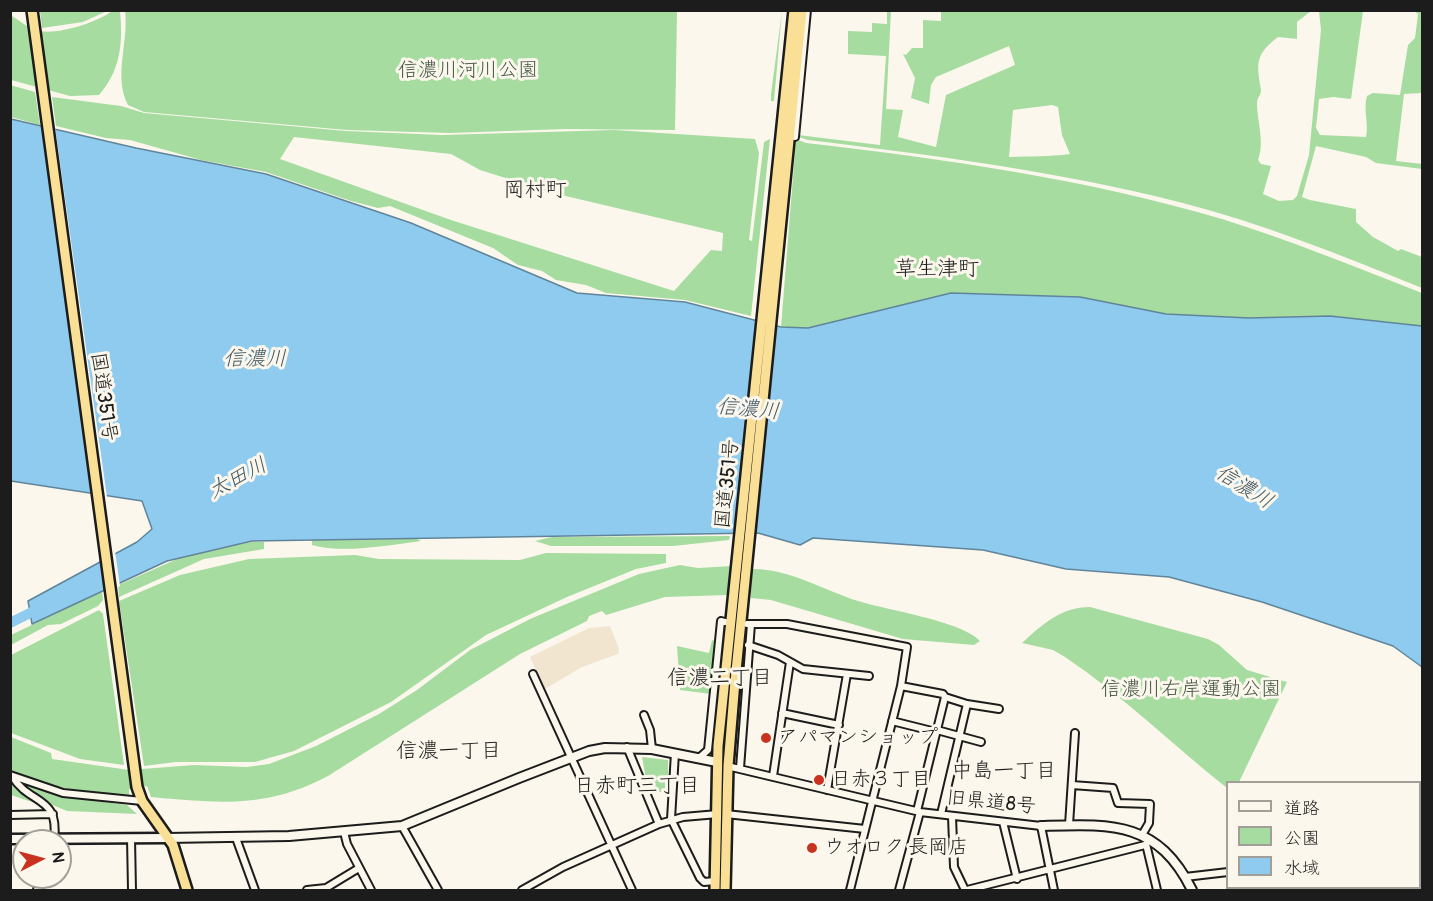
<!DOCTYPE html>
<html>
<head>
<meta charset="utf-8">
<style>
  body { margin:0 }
  #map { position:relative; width:1433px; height:901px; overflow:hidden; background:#fbf7ec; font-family:Pangolin,"Klee One",sans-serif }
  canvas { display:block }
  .frame { position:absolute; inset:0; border:12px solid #1c1c1c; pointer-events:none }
  .legend { position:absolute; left:1226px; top:781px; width:195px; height:108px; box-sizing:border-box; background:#fbf7ec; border:2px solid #a29f99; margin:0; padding:8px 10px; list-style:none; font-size:18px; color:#1c1c1c }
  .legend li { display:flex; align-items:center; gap:12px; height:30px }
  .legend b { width:30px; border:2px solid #a29f99 }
  .north { position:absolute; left:12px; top:829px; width:60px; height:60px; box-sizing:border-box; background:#fbf7ec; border:2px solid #a29f99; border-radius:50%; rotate:84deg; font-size:16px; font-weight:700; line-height:24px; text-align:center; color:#1c1c1c }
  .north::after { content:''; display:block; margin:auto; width:21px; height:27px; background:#c8321e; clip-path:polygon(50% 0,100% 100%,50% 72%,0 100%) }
</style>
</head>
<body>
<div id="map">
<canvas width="1433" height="901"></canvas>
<div class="frame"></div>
<ul class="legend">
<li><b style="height:8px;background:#fbf7ec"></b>道路</li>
<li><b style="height:16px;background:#a6dca0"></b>公園</li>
<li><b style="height:16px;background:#8ecbee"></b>水域</li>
</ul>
<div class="north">N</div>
</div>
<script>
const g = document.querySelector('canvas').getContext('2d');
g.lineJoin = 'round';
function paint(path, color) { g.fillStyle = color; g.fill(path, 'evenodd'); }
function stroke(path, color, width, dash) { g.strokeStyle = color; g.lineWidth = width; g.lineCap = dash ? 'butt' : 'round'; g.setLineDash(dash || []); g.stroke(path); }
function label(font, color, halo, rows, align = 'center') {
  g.font = font + ' Pangolin,"Klee One",sans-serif'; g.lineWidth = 6; g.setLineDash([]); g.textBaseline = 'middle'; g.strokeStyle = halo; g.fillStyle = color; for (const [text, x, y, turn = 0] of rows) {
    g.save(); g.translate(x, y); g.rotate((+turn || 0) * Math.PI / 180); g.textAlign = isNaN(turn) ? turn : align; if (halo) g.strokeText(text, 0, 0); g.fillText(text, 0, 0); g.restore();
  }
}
paint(new Path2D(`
  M610,626L619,649L618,654L582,667L545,689L530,657L589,628Z`), '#f2e5d0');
paint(new Path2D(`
  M40,11V10L107,11L83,22L42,28Z
  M112,11H120C123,42 121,70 99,95L70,96L11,80L10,15C19,20 29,29 40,31C58,35 98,22 112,11Z
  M125,11H677L675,130L565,129L450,133L347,130L144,112L128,105C113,76 129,42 125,11Z
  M782,11L774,101H771V94Z
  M809,11L798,135L880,145L886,56L848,54V31L872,32V23L887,24V11H891L886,109L903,110L898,137L936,147L946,95L1015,65L1009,46L936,77L931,85L929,104L911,98L915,78L903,54L906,55L912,48H923V20L941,21V11H1311L1297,22V39L1278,37C1254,55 1257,65 1261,90C1261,96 1257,97 1257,103C1257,121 1265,142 1258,160L1261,164L1271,166L1263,194L1279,201L1293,200L1297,196L1309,155L1321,30L1319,11H1363L1351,99L1333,97L1319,99L1316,128L1320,135L1366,137C1369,124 1363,110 1367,96L1373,93L1400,95L1408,45L1415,38L1418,14L1414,11H1422V93L1404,94L1396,161L1422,164V169L1376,163L1366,157L1316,146L1302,197L1310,200L1356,209V222L1373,237L1398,251L1401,249L1422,257V288C1343,256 1262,223 1179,202C1056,171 933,155 808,140L796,136ZM1052,105L1058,107L1062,135L1070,154C1049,157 1030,156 1009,157L1013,110Z
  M10,85L35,92L40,125L11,117Z
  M52,97L121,106L144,113L346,131L442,135L614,130L755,139L759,153L749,240L752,241L764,142L770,139L751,316L685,300L606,293L586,285L556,280L542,271L518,265L493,248L390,206L378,208L351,201L266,172L201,160L130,140L106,138L56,126ZM294,137L451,154L480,170L557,194L723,233L722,251L711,250L674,291L451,220L280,159Z
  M796,139L806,143C946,159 1086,179 1222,219C1289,240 1356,267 1422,293V326L1330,316L1249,318L1166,314L1080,297L951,293L808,328L781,327Z
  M730,536L729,540L673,546H551L535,541L552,537Z
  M415,538L421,541C389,545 343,554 312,545V540Z
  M251,542H264V549L204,559L119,597L118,585L184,556Z
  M546,553L666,554V563L636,569L567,597L486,635L391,702L294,751L255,762H176L144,766L119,601L180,575L249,559L355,555L379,559L520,560Z
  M680,565L698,568L732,566L727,595L665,597L606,615L602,611L589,616L587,621L520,654L328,776C266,809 219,803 151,797L147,786L129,789V795C88,794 48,788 11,771V737L51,753L52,759L129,770L194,765L247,767L269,764L316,746L379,714L417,690L470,650L530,619L639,574Z
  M751,569C788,568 823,590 858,601C886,610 962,621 980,641L974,645L903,639L771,600L751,598Z
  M102,591L103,600L98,606L61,624L48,625L11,645V635Z
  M1090,607L1208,639L1219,645L1247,670L1287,682L1239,782H1228L1227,788C1173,745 1123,696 1065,657L1053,650L1022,643C1043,624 1061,607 1090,607Z
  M99,610L103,614L124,765L80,759L11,733V655Z
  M712,640L717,642L711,694L680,690L677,646L709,653Z
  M642,757L668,760V792H654L647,784Z
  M10,780L57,796L127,805L137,814L67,811L50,804L44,806L11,795Z`), '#a6dca0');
const water = new Path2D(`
  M11,119L136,148L266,174L411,223L577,293L685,302L781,327L808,328L951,293L1080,297L1166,314L1249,318L1330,316L1422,326V667L1393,646L1262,602L1169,577L1066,569L983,550L813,538L800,545L758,533L252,541L167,561L32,624L28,601L137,542L152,529L142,501L11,481Z`);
paint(water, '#8ecbee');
stroke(water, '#60859a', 1.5);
paint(new Path2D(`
  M50,125L55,127L107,497L94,496Z
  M756,317L777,323L756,536L734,537Z
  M115,551L120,586L108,592L103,557Z`), '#fbf7ec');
stroke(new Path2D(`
  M10,623L42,607`), '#8ecbee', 10);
const minor = new Path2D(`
  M795,137L807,10
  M747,624H787L907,647L901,686L850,890
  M748,645L778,655L803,669L869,676
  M533,674L632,890
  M901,686L943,694L945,697L917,811
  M945,697L967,704L999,709
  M782,713L839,725
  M644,715L650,730L652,749
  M892,721L936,732
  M937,730L981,742
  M627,747L659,824
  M675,753L671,819L700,878L704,882L715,881
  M699,758L708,750L721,621L725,622
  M727,766L920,812L1041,826L1054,890
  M740,768L751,624
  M10,775L63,793L142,801
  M12,776C29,805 60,795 54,840
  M773,776L790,662
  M1072,785L1113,788L1118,803L1150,804L1149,823L1142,835
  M827,790L847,674
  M726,814L865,829
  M941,814L967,704
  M10,815L53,814
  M952,817L954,867L965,890
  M1003,822L1017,879
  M1069,825L1075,733
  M402,826L438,890
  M344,832L347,844L371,890
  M131,838L132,890
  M236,838L255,890
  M1146,844L1157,890
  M1185,877L1228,872
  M1240,888V890
  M307,890L326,888L359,868
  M522,890L563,867L659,824L683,817L718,814
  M899,890L920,812
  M967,890L1145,845`);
const tertiary = new Path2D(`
  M1041,826C1111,824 1157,820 1192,890
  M167,838L289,836L402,826L519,778L589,751L605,748L652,749L717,762
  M38,890L42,877`);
const secondary = new Path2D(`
  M10,839L167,838`);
const trunk = new Path2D(`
  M32,10L137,787L142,801L173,845L187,890
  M715,890L718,746L794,10
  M725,890L728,766L735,681L802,10`);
stroke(minor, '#1c1c1c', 10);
stroke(tertiary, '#1c1c1c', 12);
stroke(secondary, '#1c1c1c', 13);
stroke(trunk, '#1c1c1c', 14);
stroke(minor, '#fbf7ec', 6);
stroke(tertiary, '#fbf7ec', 8);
stroke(secondary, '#fbf7ec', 8);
stroke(trunk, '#f9e096', 9);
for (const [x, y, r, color] of [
  [766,738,6,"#c8321e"],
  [819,780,6,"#c8321e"],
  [812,848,6,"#c8321e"]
]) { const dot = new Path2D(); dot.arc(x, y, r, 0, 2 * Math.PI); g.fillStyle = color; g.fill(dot); stroke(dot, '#fbf7ec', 2); }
label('20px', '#455644', '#fbf7ec', [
  ["信濃川河川公園",468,71],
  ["信濃川右岸運動公園",1191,690]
]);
label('20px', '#1c1c1c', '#fbf7ec', [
  ["国道351号",103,397,82],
  ["国道351号",728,484,-84],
  ["旧県道8号",991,803,6]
]);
label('20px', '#1c1c1c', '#fbf7ec', [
  ["アパマンショップ",778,738],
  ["日赤３丁目",831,780],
  ["ウオロク 長岡店",824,848]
], 'left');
label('21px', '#1c1c1c', '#fbf7ec', [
  ["岡村町",535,191],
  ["草生津町",937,270],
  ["信濃二丁目",720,679],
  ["信濃一丁目",449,752],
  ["中島一丁目",1004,772],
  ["日赤町三丁目",637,787]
]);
label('italic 21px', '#445966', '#fbf7ec', [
  ["信濃川",255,360],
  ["信濃川",748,410,5],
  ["太田川",238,479,-28],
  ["信濃川",1244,488,32]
]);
</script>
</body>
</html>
